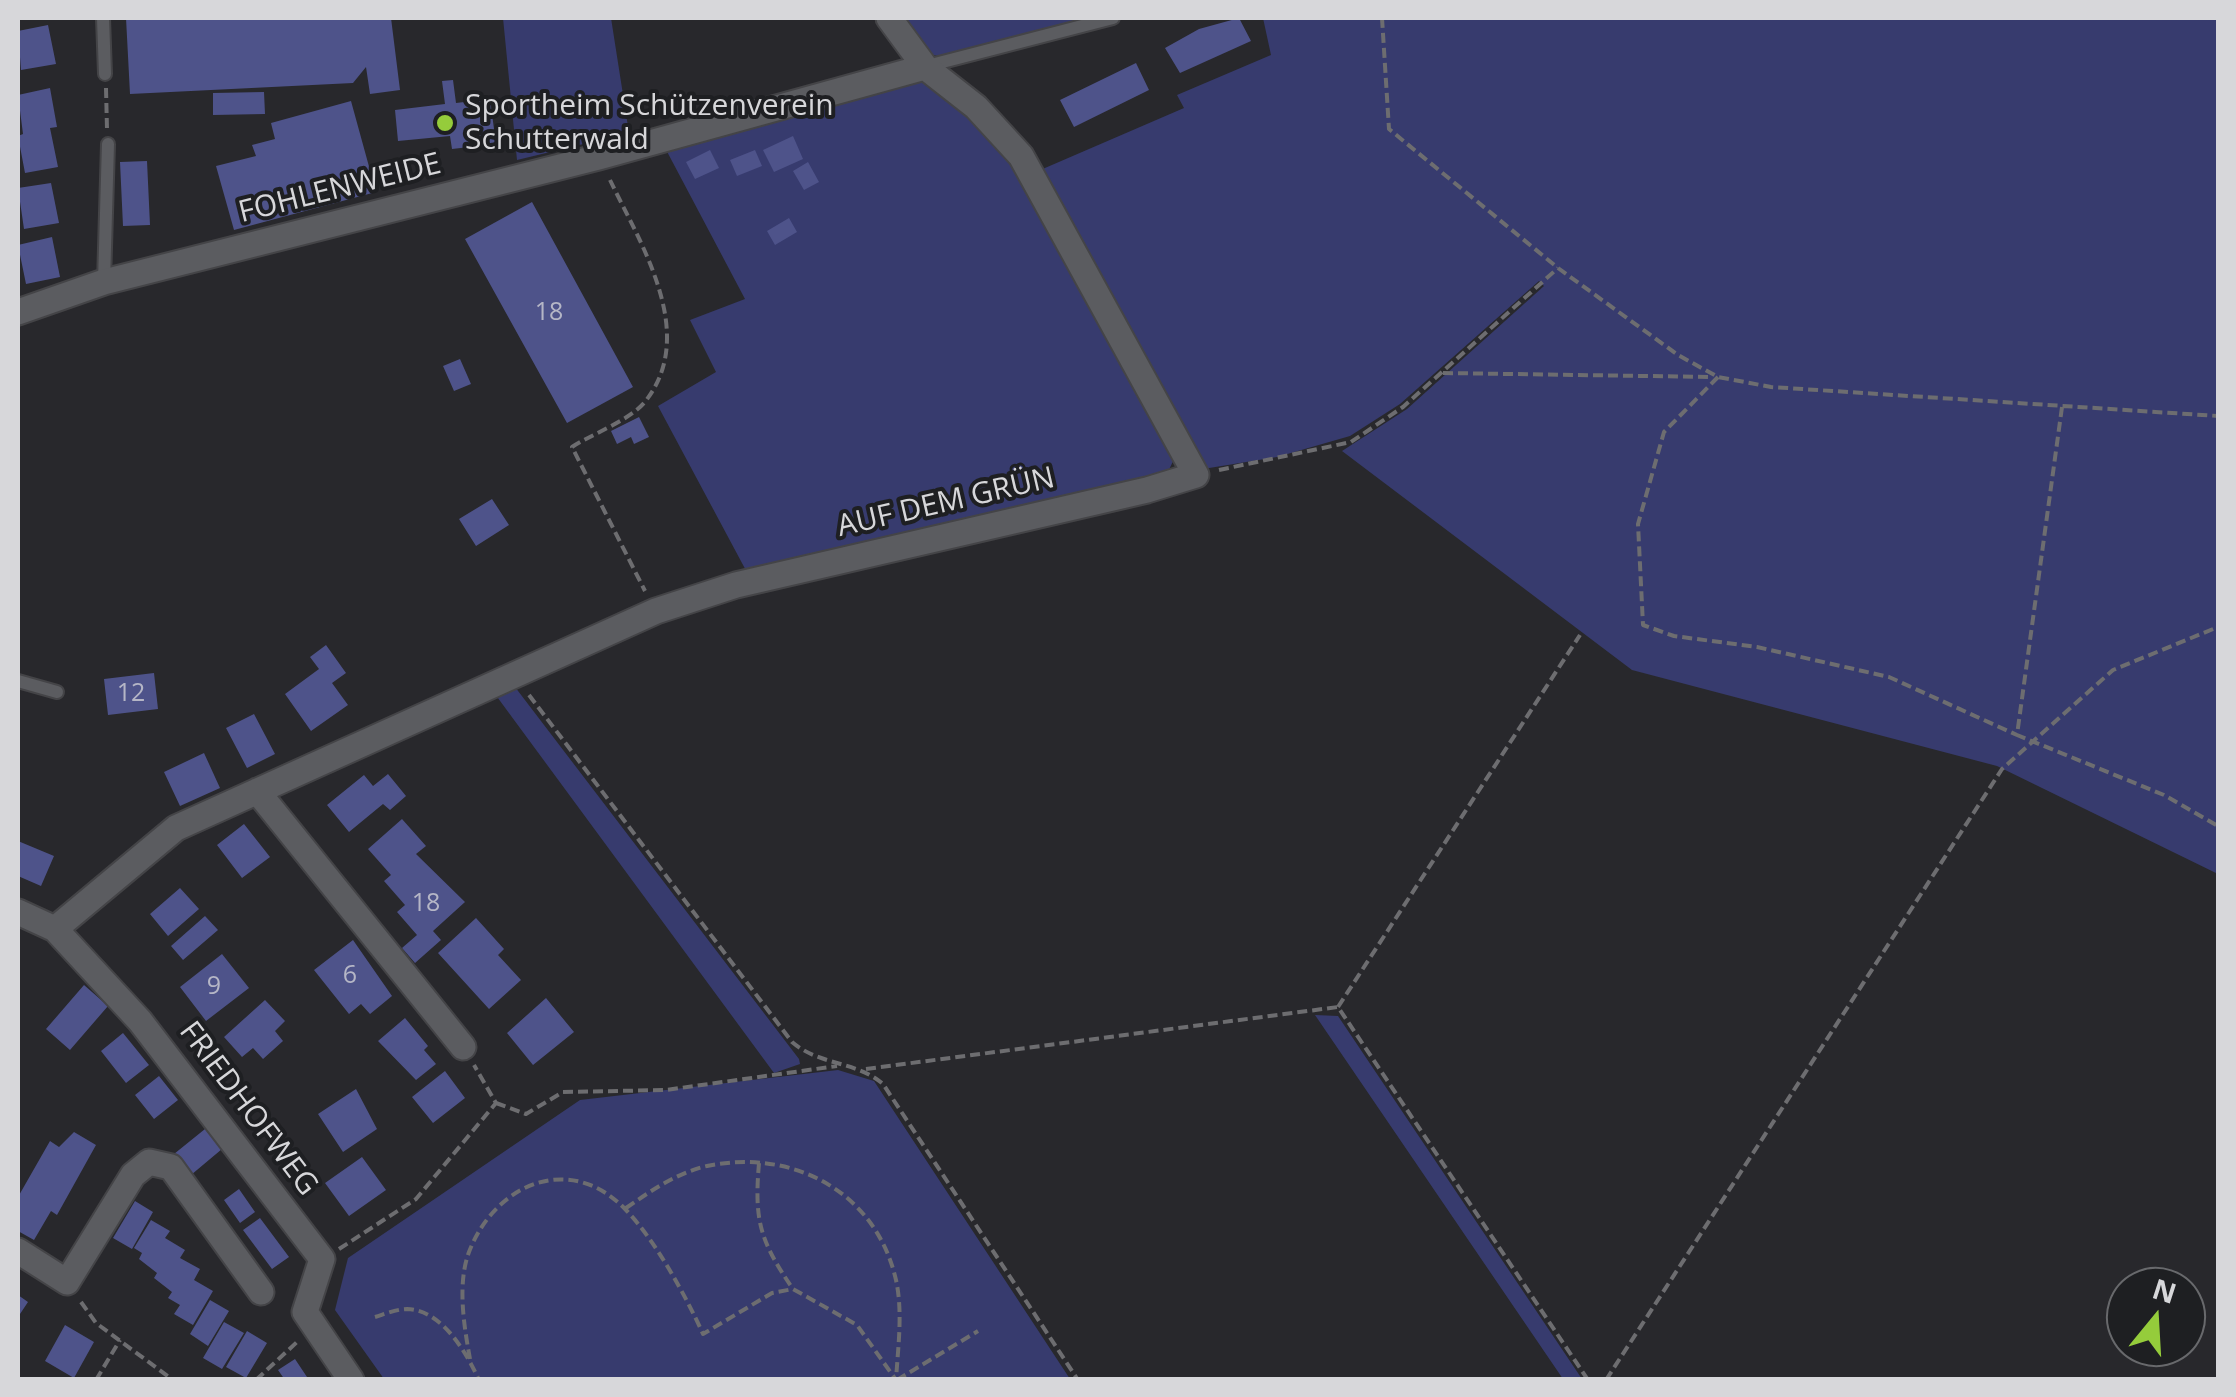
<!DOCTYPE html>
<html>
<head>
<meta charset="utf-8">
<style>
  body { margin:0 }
  #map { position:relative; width:2236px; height:1397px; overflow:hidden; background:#28282c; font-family:"Open Sans",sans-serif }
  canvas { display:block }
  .frame { position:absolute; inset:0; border:20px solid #d7d7da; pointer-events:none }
  .north { position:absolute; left:2106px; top:1267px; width:100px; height:100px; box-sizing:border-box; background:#1e1f22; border:2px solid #68696c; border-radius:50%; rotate:18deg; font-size:28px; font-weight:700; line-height:40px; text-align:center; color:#d7d7da }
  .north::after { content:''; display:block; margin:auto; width:35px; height:45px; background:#95cc3b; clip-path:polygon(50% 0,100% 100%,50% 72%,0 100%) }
</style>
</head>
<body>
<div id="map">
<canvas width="2236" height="1397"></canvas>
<div class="frame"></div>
<div class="north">N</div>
</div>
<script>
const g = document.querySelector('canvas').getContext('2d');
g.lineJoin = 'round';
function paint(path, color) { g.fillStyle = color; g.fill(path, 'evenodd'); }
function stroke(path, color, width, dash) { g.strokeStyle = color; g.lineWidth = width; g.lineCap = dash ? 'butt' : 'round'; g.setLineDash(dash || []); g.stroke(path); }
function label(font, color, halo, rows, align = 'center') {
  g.font = font + ' "Open Sans",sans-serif'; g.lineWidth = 8; g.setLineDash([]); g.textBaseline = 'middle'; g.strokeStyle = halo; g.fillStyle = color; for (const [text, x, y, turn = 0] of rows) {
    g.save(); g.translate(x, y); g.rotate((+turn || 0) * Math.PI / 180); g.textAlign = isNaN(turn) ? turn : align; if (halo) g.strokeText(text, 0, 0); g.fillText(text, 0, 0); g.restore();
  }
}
paint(new Path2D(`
  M503,18H611L629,133L517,160Z
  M897,18H1094L944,57L927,54Z
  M1263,18H2218V874L1997,766L1632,670L1342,451L1407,409L1544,286L1539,281L1400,404L1350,436L1277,457L1203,469L1038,171L1184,108L1177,95L1271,55Z
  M927,76L1014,160L1175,457L1167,474L750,578L658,406L716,372L690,320L745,299L663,144Z
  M515,687L799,1059L800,1064L774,1073L492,690Z
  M1315,1015L1338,1016L1582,1379H1563Z
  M838,1070L874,1081L1070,1379H384L335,1310L348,1258L580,1100Z`), '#373b6e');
paint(new Path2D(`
  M126,18H391L400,90L370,94L366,67L353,83L130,94Z
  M1239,18L1251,41L1180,73L1165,48L1199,29Z
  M48,25L56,64L21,70L18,31Z
  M1136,63L1149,90L1074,127L1060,100Z
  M453,80L456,103L490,99L496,144L452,149L450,136L398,141L395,110L445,104L442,81Z
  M50,88L57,127L50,128L58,167L25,173L18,136L23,134L18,95Z
  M264,92L265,114L213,115V93Z
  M351,101L376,192L234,230L216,166L256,156L252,145L275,139L271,123Z
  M793,136L803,159L774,172L763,150Z
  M710,150L719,168L695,179L686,162Z
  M755,150L762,166L737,176L730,160Z
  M147,161L150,225L123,226L120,162Z
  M808,162L819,182L804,190L793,171Z
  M51,183L59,223L24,229L18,188Z
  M532,202L633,387L567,423L465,239Z
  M789,218L797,232L775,245L767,231Z
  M52,237L60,277L26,284L18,245Z
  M460,359L471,384L454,391L443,366Z
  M639,417L649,437L634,444L631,437L617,444L611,431Z
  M492,499L509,525L476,546L459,519Z
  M326,645L346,673L332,683L348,705L311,731L285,694L319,669L310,657Z
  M154,673L158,709L108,715L104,679Z
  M254,714L275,754L247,768L226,728Z
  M204,753L220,788L180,806L164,772Z
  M388,774L406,796L390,810L383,804L349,832L327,805L364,775L373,786Z
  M402,819L426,846L416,854L465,902L433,931L441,940L415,963L402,948L417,935L397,912L405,905L384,881L391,875L368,849Z
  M244,824L270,857L242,878L217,845Z
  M18,841L54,856L41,886L18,876Z
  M180,888L199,909L168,936L150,914Z
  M205,916L218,930L183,960L171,946Z
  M476,918L504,949L498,955L521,980L489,1009L438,953Z
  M353,940L392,996L370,1014L361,1004L349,1014L314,970Z
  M222,954L249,988L206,1021L180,987Z
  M84,985L108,1006L70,1050L46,1029Z
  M546,998L574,1032L533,1065L507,1033Z
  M265,1000L285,1021L275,1031L283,1041L263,1059L253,1048L242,1057L224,1037Z
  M405,1018L428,1046L424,1050L436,1064L416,1080L378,1041Z
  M123,1033L149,1065L126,1083L101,1051Z
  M445,1071L465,1098L433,1123L412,1097Z
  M159,1076L178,1100L154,1119L135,1095Z
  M356,1089L377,1129L343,1152L318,1114Z
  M205,1129L222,1149L191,1175L174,1154Z
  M74,1132L96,1145L57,1215L51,1211L34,1240L18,1231V1197L50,1141L59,1147Z
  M362,1157L386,1190L349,1216L325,1183Z
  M239,1189L255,1212L240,1223L224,1200Z
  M135,1201L153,1212L132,1249L113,1238Z
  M260,1218L289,1257L272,1269L243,1230Z
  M151,1220L170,1231L165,1238L185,1250L180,1258L200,1269L194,1280L213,1291L193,1325L174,1314L180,1305L168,1298L172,1292L154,1278L157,1273L139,1259L142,1253L134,1248Z
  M18,1295L28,1302L18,1317Z
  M210,1300L229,1311L208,1346L190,1334Z
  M224,1322L244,1333L222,1369L203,1358Z
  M65,1325L94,1342L74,1378L45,1361Z
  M247,1331L267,1343L246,1378L226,1367Z
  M295,1359L309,1380H285L278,1370Z`), '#4e538a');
const service = new Path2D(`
  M103,18L105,74
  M927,66L1113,18
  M104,282L108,144
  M18,681L57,692`);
const minor = new Path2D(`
  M18,312L104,282L599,157L925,67
  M257,791L463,1047
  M18,912L55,929L140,1021L322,1259L305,1312L351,1380
  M55,929L176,828L656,611L736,585L1147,490L1196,475L1021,156L976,107L925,67L889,18
  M18,1251L67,1282L133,1175L149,1162L171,1167L261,1292`);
stroke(service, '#444447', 16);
stroke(minor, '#444447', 29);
stroke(new Path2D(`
  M1382,18L1389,129L1558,268L1678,355L1718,377L1771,387L2218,416
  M106,88L107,129
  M610,180C640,243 700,335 644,403C628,421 592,434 572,447L645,591
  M1443,373L1713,377
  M1718,377L1664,432L1638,524L1643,625L1674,636L1757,647L1889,677L2017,735
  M2062,407L2017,735L2164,795L2218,826
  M1219,470L1351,442L1403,407L1558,268
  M529,695L792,1042C820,1066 857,1061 883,1084L1078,1380
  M1338,1007L1580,635
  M866,1069L1338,1007L1588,1380
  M496,1103L526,1114L563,1092L666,1090L837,1066
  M759,1163C754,1221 760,1241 793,1289
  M626,1208C651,1191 676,1173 707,1166C793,1148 876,1192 896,1280C903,1312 898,1347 896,1380
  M339,1249L416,1199L496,1103L474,1065
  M81,1302L96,1323L173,1380
  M375,1317C385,1314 397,1309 407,1309C442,1310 466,1352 479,1380
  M470,1359C464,1326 457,1284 469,1252C495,1184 570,1151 626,1210C655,1240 686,1296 703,1334L772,1293L793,1289L857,1325L896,1380
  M96,1380L120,1340
  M256,1380L297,1342
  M897,1380L978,1331
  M1606,1380L2002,769L2113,670L2218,627`), '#6d6d70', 4, [10, 5]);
stroke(service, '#5b5c60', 12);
stroke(minor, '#5b5c60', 25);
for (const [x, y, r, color] of [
  [445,123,10,"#95cc3b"]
]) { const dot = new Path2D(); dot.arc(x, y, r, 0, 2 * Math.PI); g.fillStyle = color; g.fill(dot); stroke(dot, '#1e1f22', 4); }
label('25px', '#b5b6c6', null, [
  ["18",549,313],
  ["12",131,694],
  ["18",426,904],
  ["6",350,976],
  ["9",214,987]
]);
label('30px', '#d7d7da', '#1e1f22', [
  ["Sportheim Schützenverein",465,106],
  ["Schutterwald",465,140]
], 'left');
label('30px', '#d7d7da', '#1e1f22', [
  ["FOHLENWEIDE",340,189,-14],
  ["AUF DEM GRÜN",946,503,-13],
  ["FRIEDHOFWEG",248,1109,53]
]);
</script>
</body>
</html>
